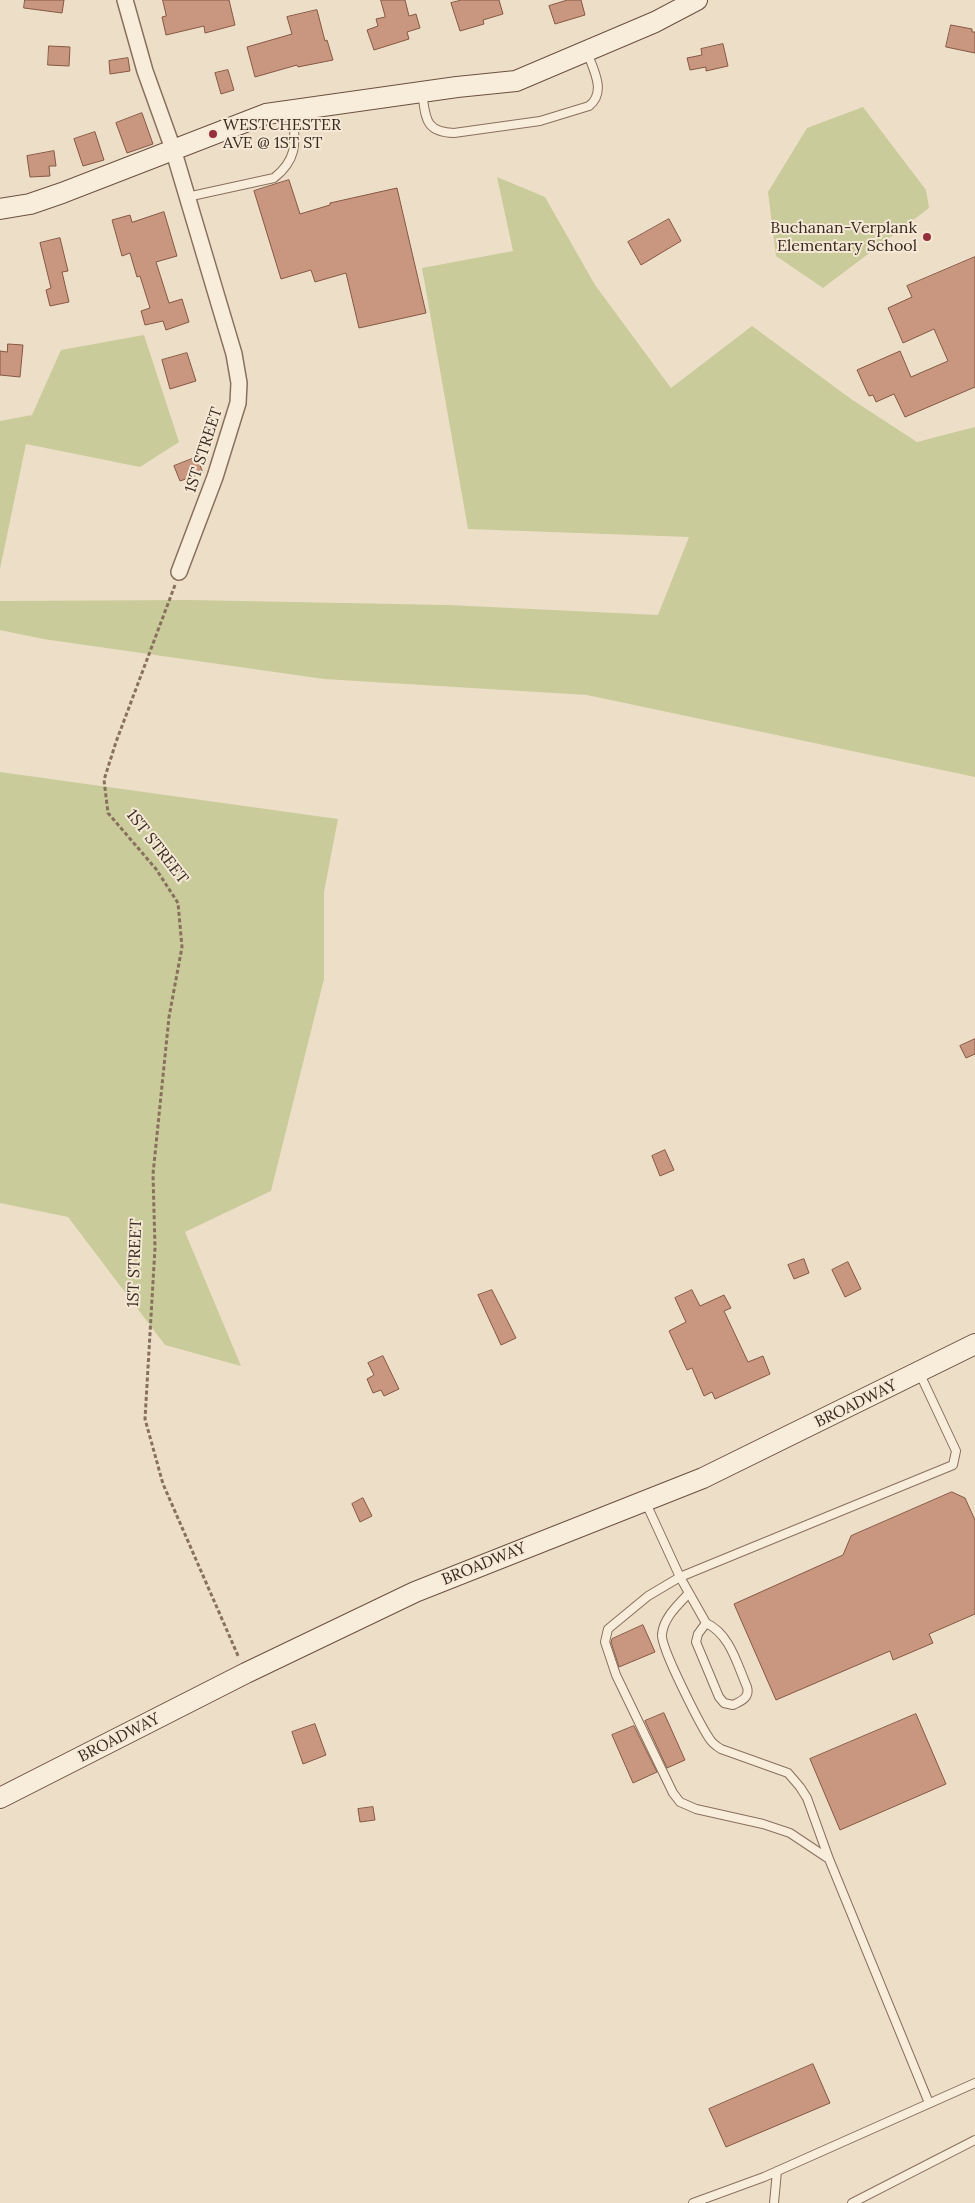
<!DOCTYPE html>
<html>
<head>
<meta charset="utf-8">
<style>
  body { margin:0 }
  canvas { display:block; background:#eddec7 }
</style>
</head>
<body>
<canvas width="975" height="2203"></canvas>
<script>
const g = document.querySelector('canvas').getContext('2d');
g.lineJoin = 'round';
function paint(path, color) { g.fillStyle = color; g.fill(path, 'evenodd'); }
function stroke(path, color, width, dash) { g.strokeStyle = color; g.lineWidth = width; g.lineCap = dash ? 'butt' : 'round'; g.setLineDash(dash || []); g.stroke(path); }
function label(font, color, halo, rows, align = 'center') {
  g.font = font + ' Lora,serif'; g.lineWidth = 4; g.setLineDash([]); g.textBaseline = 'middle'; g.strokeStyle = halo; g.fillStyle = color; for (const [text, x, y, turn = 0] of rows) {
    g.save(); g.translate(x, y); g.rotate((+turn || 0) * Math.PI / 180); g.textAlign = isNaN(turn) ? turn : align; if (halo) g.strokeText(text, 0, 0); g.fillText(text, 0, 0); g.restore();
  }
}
paint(new Path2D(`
  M863,107L926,190L929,208L823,288L776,256L768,192L807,128Z
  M497,177L545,197L595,285L671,388L752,326L851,399L917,442L975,427V777L587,695L324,679L43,639L0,630V601L190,600L448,605L658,615L689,537L468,529L422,268L513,251Z
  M144,335L179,442L140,467L26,444L0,569V421L32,415L61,350Z
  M0,772L338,819L324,892V979L271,1191L185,1232L241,1366L165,1345L68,1217L0,1203Z`), '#cacb9b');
const building = new Path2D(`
  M25,0H64L62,13L24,8Z
  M163,0H229L235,25L205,33L204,26L166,35L162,17L166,16Z
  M381,0H405L409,16L416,14L420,28L407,32L409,39L374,50L367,30L378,26L376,19L385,17Z
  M462,0H499L503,14L483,20L484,24L460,31L451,3Z
  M568,0H581L585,15L555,24L549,6Z
  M317,10L325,41L327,40L333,60L298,67L297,65L255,77L247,47L292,34L287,17Z
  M951,25L972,29V32H975V53L946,47Z
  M723,44L728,66L706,71V67L690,70L687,58L702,55L701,49Z
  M49,46L70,47L69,66L48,65Z
  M128,58L130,71L110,74L109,61Z
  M228,70L234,90L221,94L215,73Z
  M142,113L153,144L127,153L116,123Z
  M95,132L104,160L83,166L74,139Z
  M54,151L56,166H49L50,176L30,177L27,156Z
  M289,180L300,214L330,205V203L397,188L426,313L359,328L346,273L315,282L311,270L281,279L254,191Z
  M164,212L177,256L156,262L169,303L182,299L189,322L166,330L163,321L145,325L141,311L150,308L140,276L137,277L130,253L122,256L112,220L130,215L132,222Z
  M669,219L681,241L641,265L628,242Z
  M60,238L68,271L62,272L69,302L50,306L46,290L51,288L40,243Z
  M975,257V387L905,417L894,394L876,402L873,395L869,396L857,370L900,351L911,377L948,361L934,329L903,343L888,308L912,297L907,286Z
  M8,344L23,345L20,377L0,375V351L7,352Z
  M187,353L196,381L170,389L162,360Z
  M197,457L203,473L180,481L174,466Z
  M975,1039V1054L966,1058L960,1046Z
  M665,1150L674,1170L660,1176L652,1156Z
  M804,1259L809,1273L794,1279L788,1265Z
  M848,1262L861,1289L845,1297L832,1270Z
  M492,1290L516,1338L501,1345L478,1295Z
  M692,1290L700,1306L724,1295L731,1308L724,1311L748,1362L763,1356L770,1374L715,1399L712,1392L704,1396L692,1368L687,1370L669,1331L686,1322L675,1298Z
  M383,1356L399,1389L384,1396L381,1390L373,1393L367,1379L374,1375L368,1363Z
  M952,1492L965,1498L975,1520V1614L929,1634L933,1643L893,1660L890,1651L776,1700L734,1604L843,1555L851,1536Z
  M363,1498L372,1516L360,1522L352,1504Z
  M643,1625L655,1652L619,1667L611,1642L612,1639Z
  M664,1713L685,1760L667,1768L645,1721Z
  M916,1714L946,1784L840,1830L810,1759Z
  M315,1724L326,1755L303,1764L292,1732Z
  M634,1726L657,1772L633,1783L612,1735Z
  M373,1807L375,1820L360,1822L358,1809Z
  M813,2064L830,2103L726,2147L709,2109Z`);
paint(building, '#c9967f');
stroke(building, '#865844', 1);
const lane = new Path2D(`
  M422,93C426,117 424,132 454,133L540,121L589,106C607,92 593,69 587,52
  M187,197L274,178C299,158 295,141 293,112
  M645,1501L680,1577L706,1623C730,1634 737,1664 747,1687C750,1698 741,1701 733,1705L724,1703L719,1697L696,1642L698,1634L706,1623
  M689,1593C678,1605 664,1617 662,1634C660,1647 700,1724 709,1738C712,1743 716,1746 721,1749L788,1773L800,1787L807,1798L829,1859L929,2103
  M829,1859L790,1833L763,1824L696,1809L680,1802L673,1793L616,1675L605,1642L608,1629L648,1596L680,1577L953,1465L956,1451L919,1372
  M693,2203L764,2177L975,2083
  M774,2203L777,2171
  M852,2203L975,2140`);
const street = new Path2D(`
  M125,0L145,71L173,149L234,354L239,383L238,403L215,477L179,572`);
const secondary = new Path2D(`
  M0,209L30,204L62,193L266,114L457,87L516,81L655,22L697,0
  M0,1798L246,1673L415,1592L703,1478L975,1344`);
stroke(lane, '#88705d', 10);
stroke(street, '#88705d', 18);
stroke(secondary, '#6a5140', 22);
stroke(new Path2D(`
  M175,585L116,742L104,780L108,813L156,869L178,903L182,947L169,1017L153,1174L155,1248L145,1419L163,1484L239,1658`), '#88705d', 3, [4, 2.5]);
stroke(lane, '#f8ecda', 8);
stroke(street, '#f8ecda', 15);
stroke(secondary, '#f8ecda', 20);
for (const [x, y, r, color] of [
  [213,134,5,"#952f3a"],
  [927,237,5,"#952f3a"]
]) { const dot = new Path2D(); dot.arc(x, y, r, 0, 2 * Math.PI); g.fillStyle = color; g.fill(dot); stroke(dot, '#f5e9d6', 2); }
label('16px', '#392a20', '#f5e9d6', [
  ["WESTCHESTER",223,125],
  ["AVE @ 1ST ST",223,143],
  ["Buchanan-Verplank",917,228,"right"],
  ["Elementary School",917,246,"right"]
], 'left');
label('16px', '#392a20', '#f5e9d6', [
  ["1ST STREET",204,450,-72],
  ["1ST STREET",157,847,52],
  ["1ST STREET",135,1263,-88],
  ["BROADWAY",856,1404,-26],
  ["BROADWAY",484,1564,-22],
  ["BROADWAY",119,1738,-27]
]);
</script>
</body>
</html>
